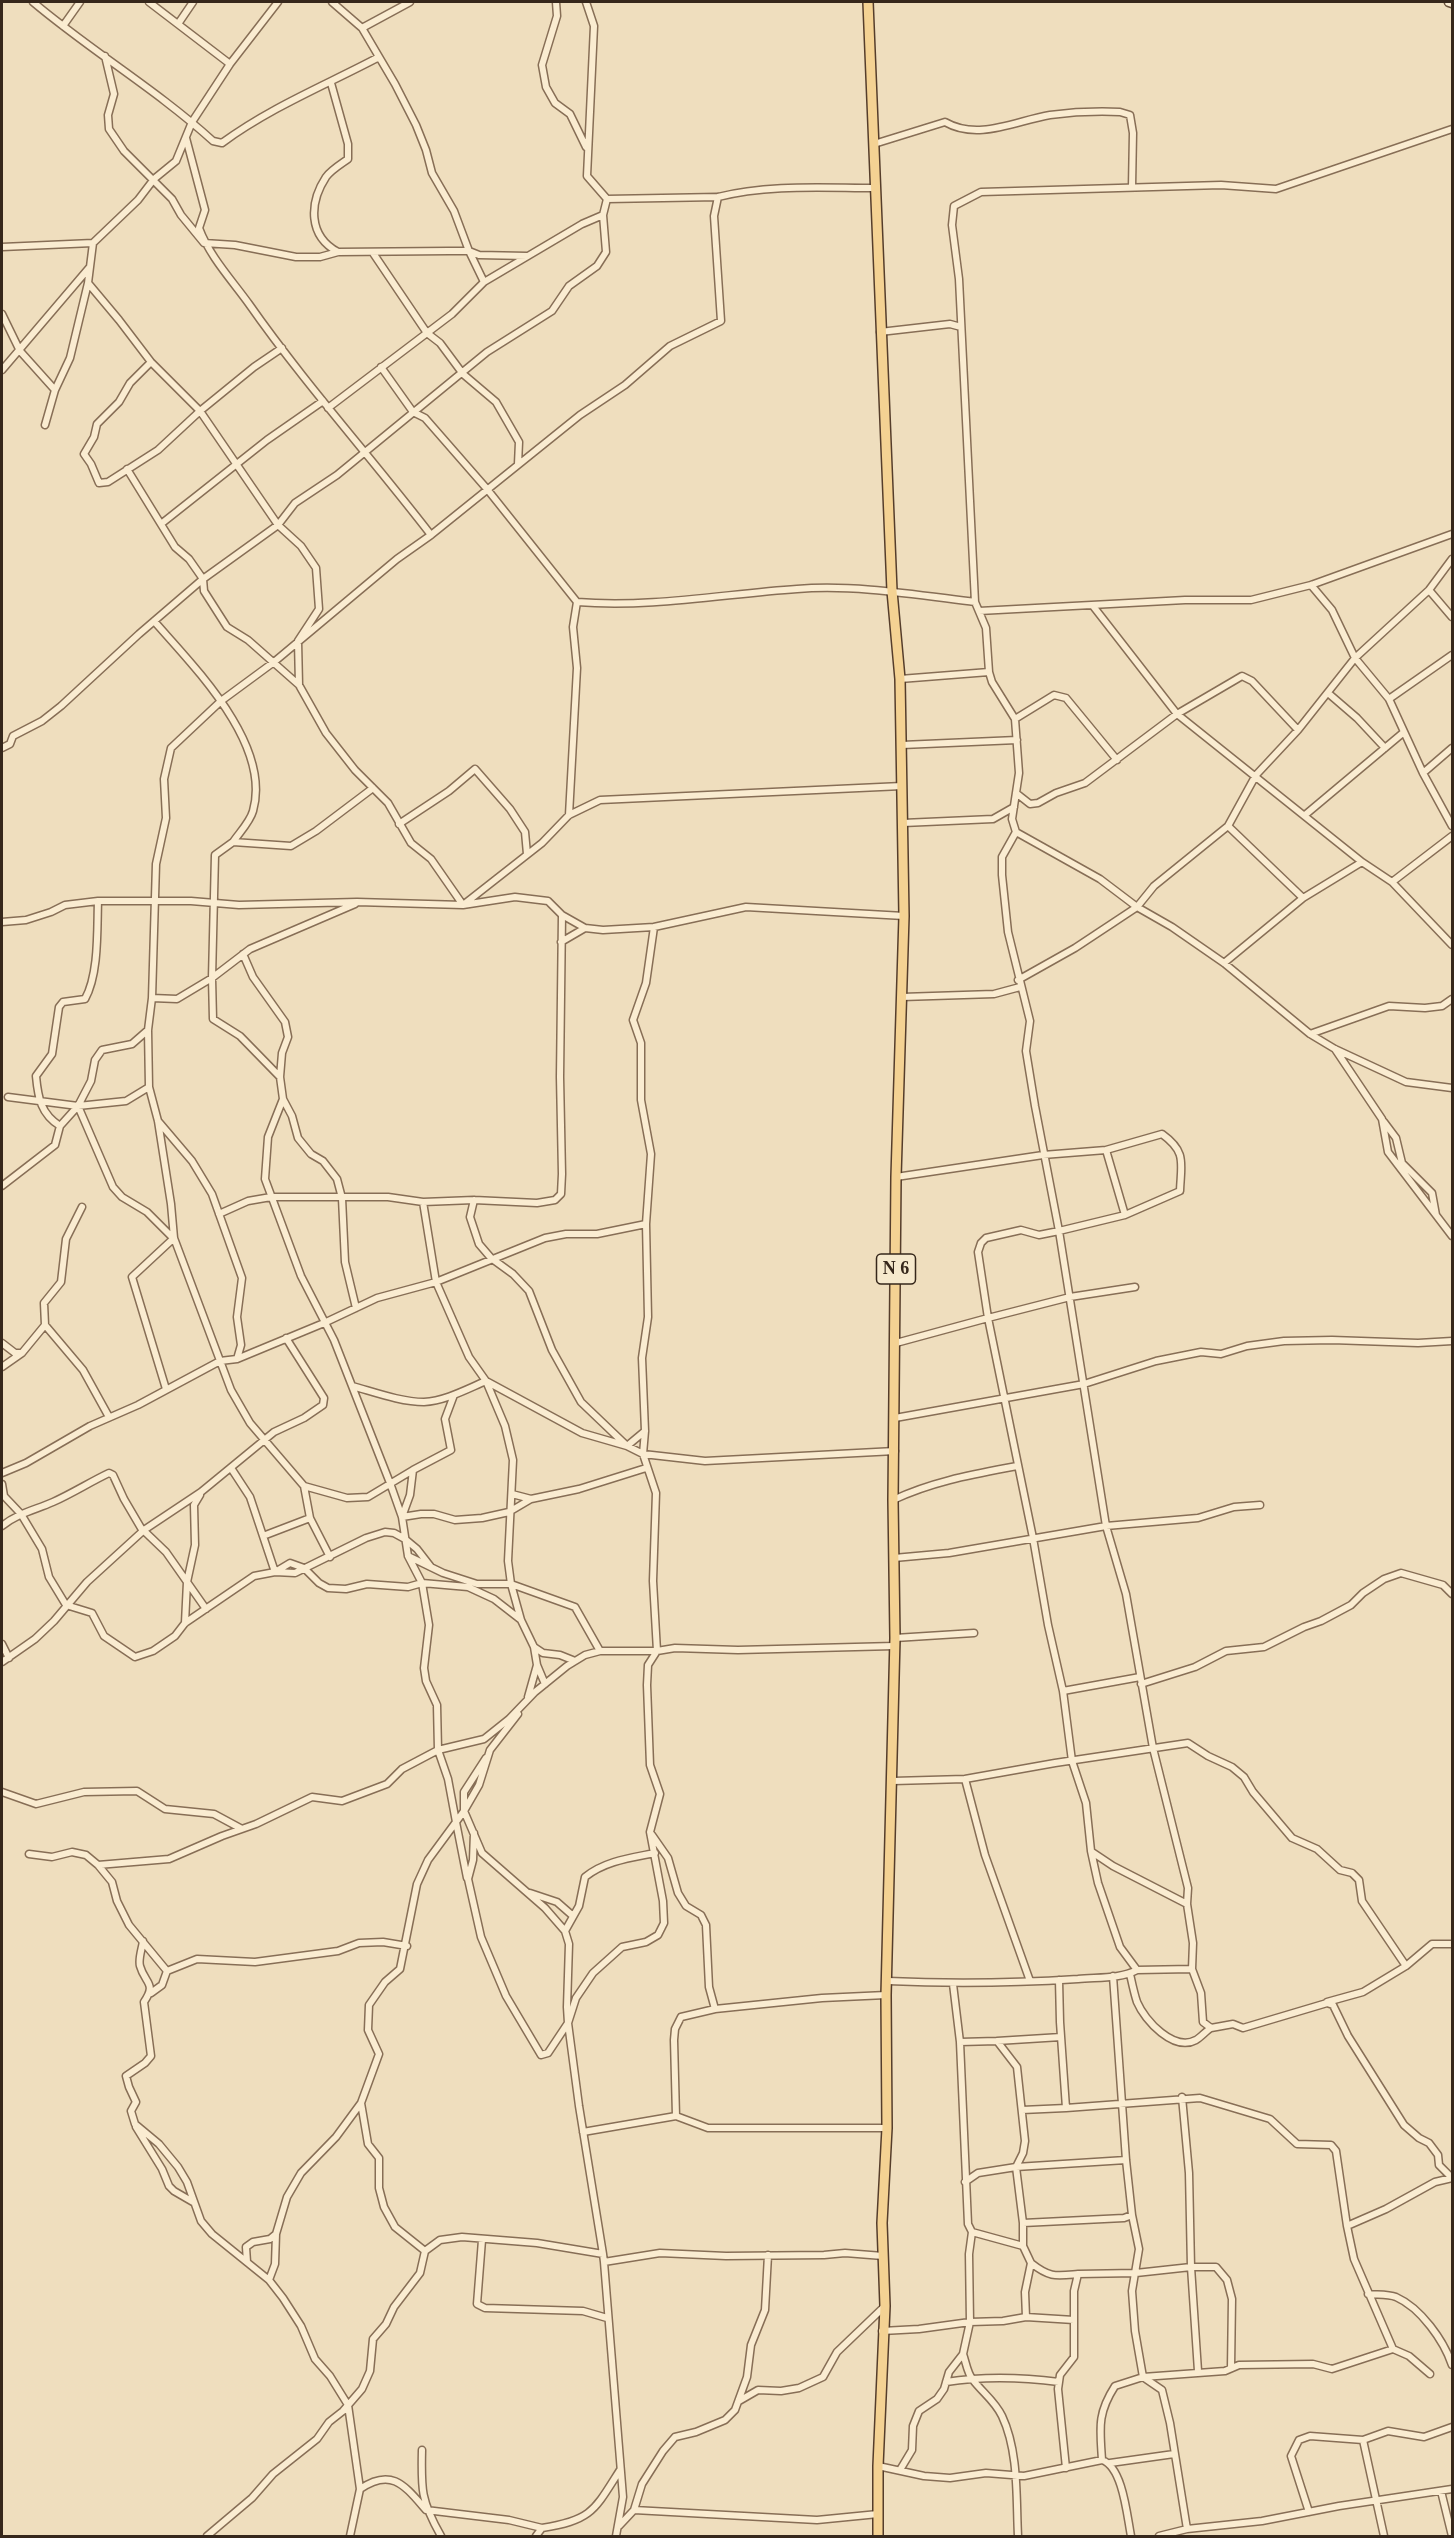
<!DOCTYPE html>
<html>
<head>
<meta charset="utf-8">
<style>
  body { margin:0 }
  #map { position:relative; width:1454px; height:2538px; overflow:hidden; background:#efdebe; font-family:Georgia,serif }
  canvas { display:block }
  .frame { position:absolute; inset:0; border:3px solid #36271b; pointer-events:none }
</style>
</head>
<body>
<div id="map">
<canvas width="1454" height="2538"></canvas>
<div class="frame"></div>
</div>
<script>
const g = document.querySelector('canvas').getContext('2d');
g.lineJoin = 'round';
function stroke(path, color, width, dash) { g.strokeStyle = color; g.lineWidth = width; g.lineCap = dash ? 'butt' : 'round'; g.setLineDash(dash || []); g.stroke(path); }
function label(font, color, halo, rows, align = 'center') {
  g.font = font + ' Georgia,serif'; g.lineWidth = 4.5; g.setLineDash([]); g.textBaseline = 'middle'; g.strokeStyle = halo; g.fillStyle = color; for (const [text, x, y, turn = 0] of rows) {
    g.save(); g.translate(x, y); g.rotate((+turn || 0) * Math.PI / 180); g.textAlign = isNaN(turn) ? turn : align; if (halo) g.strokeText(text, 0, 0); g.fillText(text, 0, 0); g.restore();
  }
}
const street = new Path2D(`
  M33,2C91,51 157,90 213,141L222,143C271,107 326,85 379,57
  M149,2L230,64
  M332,2L362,28L395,84L416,125L426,150L432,173L454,211L469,251L484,282
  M556,2L557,16L542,65L546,87L555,103L570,114L586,147
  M178,24L193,2
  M63,26L80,2
  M362,28L410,2
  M105,56L114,94L108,115L109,129L124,151L172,199L181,215L204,243L235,245L296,257H320L338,252L449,251H469L479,255L527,256
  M331,83L348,144V159C341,164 331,170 326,177C309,203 308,236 338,252
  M1452,129L1276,189L1221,185L981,192L954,206L952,225L959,279L975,602L986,628L989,672L992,682L1015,719L1019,773L1012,819L1016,832L1100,879L1137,907L1172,927L1224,963L1310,1034L1335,1049L1406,1082L1452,1088
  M186,138L205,210L199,228C210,257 231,279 249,304C305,384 371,457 431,535
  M874,144L945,122C978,141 1015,121 1050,115C1073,112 1097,111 1120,112L1130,115L1133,133L1132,187
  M607,199L718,197
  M93,243L88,283L119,320L151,362L200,411L278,525L301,546L316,568L319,609L298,641L299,685
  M2,247L93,243L138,200L154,179L176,161L192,122L230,64L278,2
  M373,253L427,333L440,343L463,374L496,402L519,442L518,464
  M2,314L20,351L55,390
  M880,332L950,324L961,327
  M151,362L130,383L119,402L97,424L94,437L84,454L91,464L99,483L108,482L158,450L200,411L254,367L282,348
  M381,367L413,412L425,418L487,489L577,602L573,627L577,668L569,815
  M2,370L89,268
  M328,408L452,314L484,282L582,224L603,215
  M45,425L55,390L70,358L88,283
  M127,469L175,547L189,559L203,579L204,591L227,627L248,640L299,685L326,733L355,770L388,803L411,843L431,859L463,905L515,897L548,901L562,915L560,1077L562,1174L561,1194L555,1200L537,1203L474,1200L423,1202L388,1197H271L248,1201L219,1214
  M161,524L267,440L323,401
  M1311,585L1332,610L1355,658L1389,699L1423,773L1452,826
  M1429,590L1452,617
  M577,602C650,608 724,594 797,589C853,584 918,595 975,602
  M1093,606L1177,714L1362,862L1392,882L1452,945
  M979,611L1185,600H1251L1311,585L1452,534
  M154,621C194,667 272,744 253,811C250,822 239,833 233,842
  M900,679L989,672
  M1328,693L1357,718L1385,748
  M1389,699L1452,655
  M1015,719L1054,695L1066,698L1117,760
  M902,745L1017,740
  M2,748L10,744L13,736L42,721L61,706L139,634L203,579L278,525L295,503L337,475L487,352L552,311L569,286L597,266L606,252L603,215L607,199L587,176L594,26L586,2
  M1423,773L1452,748
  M1016,793L1030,804L1038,803L1056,793L1085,783L1177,714L1242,676L1252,681L1298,730
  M1305,815L1404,732
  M903,823L993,819L1014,807
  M399,824L449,791L475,769L510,809L525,832L527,854
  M1228,826L1303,898
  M1016,832L1002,857V875L1008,932L1030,1021L1026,1051L1035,1106L1059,1231L1106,1526L1126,1594L1153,1748L1188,1888L1187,1904L1193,1943L1192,1969L1201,1993L1203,2022L1211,2028L1233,2024L1243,2028L1327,2003L1333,2005L1348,2036L1404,2125L1419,2138L1429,2143L1438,2155L1439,2165L1452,2178
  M1392,882L1452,836
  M2,922L26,920L51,912L65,905L98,901H191L239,905L357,902L463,905L542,843L569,815L600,800L902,786
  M654,927L746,907L904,916
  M561,942L585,928L562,915
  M243,954L253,977L285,1022L288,1037L282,1053L280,1077L283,1099L292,1116L298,1138L311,1154L323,1161L337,1179L342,1198L345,1262L356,1308
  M1224,963L1303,898L1362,862
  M1018,980L1075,948L1137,907L1154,886L1228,826L1256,775L1298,730L1355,658L1429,590L1452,559
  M902,997L994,994L1020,987
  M152,998L177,999L212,978L250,949L355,904
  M148,1030L132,1044L102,1050L95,1060L91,1081L78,1106L113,1187L122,1197L147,1212L173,1238
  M1310,1034L1389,1006L1425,1008L1442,1006L1452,999
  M1335,1049L1382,1119L1388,1152L1452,1236
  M280,1077L240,1036L213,1019L212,978L215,855L233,842L291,846L316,831L373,788
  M149,1087L158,1121L171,1204L174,1238L231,1390L250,1423L304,1486L347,1498L368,1497L413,1470
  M8,1097L78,1106
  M283,1099L268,1137L265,1179L301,1276L334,1340L390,1483L402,1517L408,1556L422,1583L429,1625L424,1668L426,1681L437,1705L438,1750L448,1779L456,1822L428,1860L417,1884L400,1969L385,1982L369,2005L368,2030L379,2054L361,2103L368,2144L379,2158V2188L384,2207L395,2227L425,2251
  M158,1121L192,1161L212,1194L242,1278L237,1317L241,1345L237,1359
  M1384,1122L1396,1138L1402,1163L1432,1193L1436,1215
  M60,1126C41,1114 38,1098 36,1076L52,1054L59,1007L63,1002L85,999C99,974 97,930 98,901
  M1106,1150L1125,1215
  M896,1177L1043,1155L1106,1150L1162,1134C1187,1152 1181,1163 1180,1191L1125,1215L1059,1231L1039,1235L1021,1230L986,1238L981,1243L978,1252L988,1318L1070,1297L1135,1287
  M2,1186L55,1145L60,1126L78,1106L126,1101L149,1087L148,1030L152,998L156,864L166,818L164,779L171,748L221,701L274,662L397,559L431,535L580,415L625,385L670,346L721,321L714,216L718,197C768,184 824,188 875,188
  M474,1200L470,1217L479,1244L491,1258L513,1274L529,1291L552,1350L581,1402L627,1446L643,1454L705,1461L895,1451
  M423,1202L436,1282L469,1357L486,1381L505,1426L513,1460L508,1561L511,1584L521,1620
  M45,1325L83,1370L109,1417
  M2,1343L15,1353H22
  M896,1343L988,1318L1033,1538L1048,1625L1063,1691L1072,1761L1086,1803L1091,1851L1098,1883L1120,1947L1137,1970
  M2,1367L22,1353L45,1325L44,1303L61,1282L66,1239L82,1207
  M486,1381L582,1433L627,1446L645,1431
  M352,1386C374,1392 401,1402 424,1402C445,1401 467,1389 486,1381
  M166,1389L132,1277L174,1238
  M895,1418L1084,1384L1156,1361L1201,1352L1221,1354L1247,1346L1284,1341L1332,1340L1418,1343L1452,1341
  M231,1468L250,1497L275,1572L290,1563L304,1568L319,1583L328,1588L346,1589L367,1584L408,1587L422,1583L468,1587L494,1599L521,1620L534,1647L543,1653L560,1655L575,1661
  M2,1473L26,1463L90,1426L138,1405L220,1361L237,1359L324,1323L377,1298L436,1282L545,1238L566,1234H597L646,1224
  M2,1484L4,1496L21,1514L42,1549L49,1577L66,1605L92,1613L104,1636L135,1657L153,1651L175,1636L185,1623L254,1576L275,1572L295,1573L366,1538L385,1532L394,1533L405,1539L417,1549L431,1567
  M304,1486L310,1518L330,1557
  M512,1494L531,1499
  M893,1500C933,1481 975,1474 1017,1466
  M402,1517L421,1514H434L455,1520L482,1518L509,1512L531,1499L579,1489L646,1468
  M402,1517L410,1495L413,1470L451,1450L445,1419L454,1395
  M2,1526C18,1513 35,1510 53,1502C73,1493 90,1482 109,1473L113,1475L124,1499L141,1528L166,1552L206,1609
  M263,1536L310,1518
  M408,1556L443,1573L477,1584H511L575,1607L600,1651
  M894,1558L949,1553L1106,1526L1198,1518L1234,1507L1260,1505
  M185,1623L187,1582L195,1545L194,1505L200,1495
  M895,1638L974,1633
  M2,1644L9,1658
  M534,1647L537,1665L545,1684
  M2,1662L35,1639L54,1621L87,1582L144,1530L201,1492L274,1432L304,1418L323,1405L324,1398L286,1338
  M1141,1684L1195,1667L1226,1651L1264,1647L1304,1627L1321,1621L1351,1605L1363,1593L1384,1579L1401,1573L1443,1585L1452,1594
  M1063,1691L1140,1677
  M528,1697L537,1665
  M518,1714L490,1750L479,1785L464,1811L482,1853L545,1908L565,1931L569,1944L567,2007L568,2023L579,2106L603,2254
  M965,1779L985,1855L1030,1981
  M893,1781L965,1779L1055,1763L1188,1743L1208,1756L1232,1767L1244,1777L1253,1792L1292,1838L1317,1849L1340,1870L1352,1873L1359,1880L1362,1901L1406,1966
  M2,1792L36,1804L84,1792L137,1791L165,1809L214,1814L240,1828
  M474,1833L473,1860L468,1879L481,1937L506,1996L541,2055L548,2053L568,2023L576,1998L593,1973L622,1947L646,1942L658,1935L664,1923L663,1901L650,1832L660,1794L650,1765L647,1685L648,1665L657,1651L653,1581L656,1493L643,1454L645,1431L642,1358L648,1317L646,1224L651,1154L641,1100V1043L633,1020L646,983L654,927L603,930L585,928
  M652,1835L668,1858L678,1893L686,1906L701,1915L706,1925L709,1987L715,2009
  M1092,1852L1113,1866L1187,1904
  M29,1854L52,1857L72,1852L86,1855L98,1865L112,1882L117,1901L129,1925L167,1971
  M98,1865L169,1859L222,1836L256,1824L312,1797L342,1801L387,1784L402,1769L438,1750L484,1739L509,1719L535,1692L567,1666L585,1655L600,1651H657L675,1648L738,1650L894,1646
  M467,1878L456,1822L464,1811V1792L486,1758
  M530,1893L557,1902L573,1916
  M565,1931L579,1906L585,1877C605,1861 630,1858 655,1853
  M143,1941C142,1949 138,1959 140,1966C145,1984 157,1983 144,2002L151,2056L145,2063L126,2076L129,2087L136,2102L131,2111L135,2124L159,2144L178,2167L187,2182L201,2221L212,2234L269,2280L283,2298L301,2326L315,2359L330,2376L348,2405L360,2489L350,2536
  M167,1971L197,1959L255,1962L338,1951L359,1943L383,1942L407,1946
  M1130,1974C1132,1983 1134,1993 1137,2002C1145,2021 1174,2052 1196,2040C1201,2037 1206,2031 1211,2028
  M1113,1976L1126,2160L1132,2215L1139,2249L1132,2291L1135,2331L1143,2377L1162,2390L1170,2423L1187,2529
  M1059,1980L1060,2022L1066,2108L1200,2098L1270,2119L1297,2144L1331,2145L1336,2151L1347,2226
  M888,1981C952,1984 1015,1983 1078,1979C1097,1977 1120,1979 1137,1970L1192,1969
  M953,1984L960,2042L997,2041L1017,2067L1025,2141L1023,2153L1016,2167L1023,2223L1124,2218L1132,2215
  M151,1993L162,1985L167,1971
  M1327,2002L1363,1992L1406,1966L1432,1944H1452
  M997,2041L1061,2037
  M1182,2097L1189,2173L1191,2267L1198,2371
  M1022,2110L1066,2108
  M676,2116L708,2128H887
  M136,2127L162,2169L169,2186L174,2191L193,2202
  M583,2132L676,2116L674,2040L675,2029L681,2017L715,2009L822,1998L886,1995
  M965,2182L978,2173L1016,2167L1126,2160
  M1023,2223V2246L1031,2263L1025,2292L1026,2317
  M972,2232L1023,2246
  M482,2240L477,2304L485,2308L583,2311L607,2318
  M247,2262L246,2247L253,2242L270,2239L276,2234L287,2197L301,2173L336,2137L361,2103
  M604,2262L623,2497L616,2536
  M1031,2263C1050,2278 1056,2276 1078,2274
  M269,2280L275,2264L276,2234
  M1368,2294C1376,2295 1388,2294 1396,2297C1421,2308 1444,2341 1452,2365
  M1074,2320V2291L1078,2274L1136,2273L1191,2267H1216L1227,2280L1232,2299L1231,2368
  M882,2331L919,2329L970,2322L1003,2321L1026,2317L1074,2320V2357L1060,2375L1058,2389L1066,2468
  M963,2354C966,2362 967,2373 973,2380C982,2392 995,2401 1002,2416C1019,2452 1016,2498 1018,2536
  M1430,2374L1409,2356L1393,2349L1354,2259L1347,2226L1386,2209L1435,2182L1452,2178
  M946,2382C984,2376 1021,2377 1059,2382
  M739,2401L758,2390L781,2391L799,2388L823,2377L837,2352L885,2306
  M1363,2440L1384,2536
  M422,2450C421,2489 421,2501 441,2536
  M1102,2460C1100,2428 1097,2414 1115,2386L1143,2377L1225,2371L1239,2365L1313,2364L1332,2369L1393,2349
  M1110,2463L1174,2454
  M878,2466L924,2476L950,2478L986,2473L1024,2476L1102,2460C1123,2467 1127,2516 1131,2536
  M900,2470L912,2450L913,2426L919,2411L937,2399L944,2389L949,2372L963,2354L970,2322L969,2254L972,2232L968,2224L960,2042
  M360,2489C392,2467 405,2486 426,2510L509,2520L542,2528
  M1441,2491L1452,2536
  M634,2510L817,2520L878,2514
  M1309,2512L1291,2456L1299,2440L1310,2436L1363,2440L1388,2431L1424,2437L1452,2427
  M619,2526L634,2510L642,2484L663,2451L675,2437L696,2432L725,2420L735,2410L747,2377L751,2345L765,2310L768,2255
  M207,2536L252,2498L273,2474L317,2439L329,2422L343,2411L362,2389L370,2371L373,2339L386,2324L394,2307L420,2273L425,2251L440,2240L462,2237L537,2243L603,2254L604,2262L660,2253L726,2256L824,2255L845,2253L883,2256
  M536,2536L542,2528C592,2520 594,2511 620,2470
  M1159,2536L1187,2529L1262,2521L1339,2506L1452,2489`);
const secondary = new Path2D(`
  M1449,2L1452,3`);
const primary = new Path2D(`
  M868,2L892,591L900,679L904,916L896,1177L893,1500L895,1638L886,1995L887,2128L882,2223L885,2306L878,2466V2536`);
stroke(street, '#876e56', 9);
stroke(secondary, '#69503a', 11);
stroke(primary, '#553d2b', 12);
stroke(street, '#faecd1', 6);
stroke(secondary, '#faecd1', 8);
stroke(primary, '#f4d293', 9);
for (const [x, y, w] of [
  [896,1269,39]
]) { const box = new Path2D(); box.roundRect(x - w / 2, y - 15, w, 30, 4.5); g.fillStyle = '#f6e9cd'; g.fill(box); stroke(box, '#36271b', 1.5); }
label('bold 18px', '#36271b', null, [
  ["N 6",896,1269]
]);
</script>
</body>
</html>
